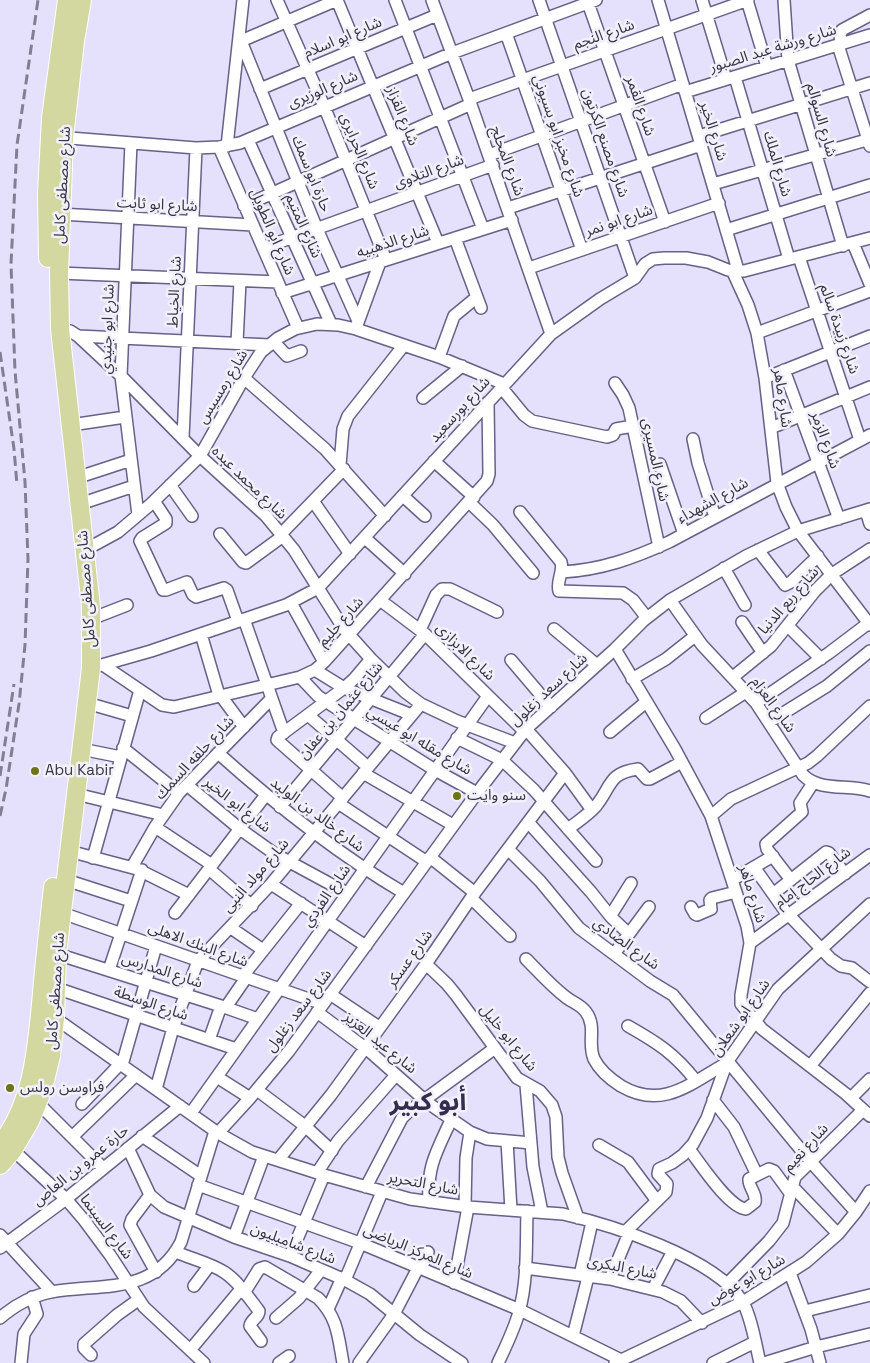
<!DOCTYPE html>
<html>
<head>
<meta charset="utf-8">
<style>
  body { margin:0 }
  canvas { display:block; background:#e5e1fc }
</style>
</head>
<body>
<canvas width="870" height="1363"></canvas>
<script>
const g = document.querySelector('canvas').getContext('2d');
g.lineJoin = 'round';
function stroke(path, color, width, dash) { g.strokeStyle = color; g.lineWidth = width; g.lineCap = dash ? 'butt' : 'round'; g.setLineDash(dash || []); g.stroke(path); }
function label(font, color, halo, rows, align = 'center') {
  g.font = font + ' "Space Grotesk","Noto Sans Arabic",sans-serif'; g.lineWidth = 5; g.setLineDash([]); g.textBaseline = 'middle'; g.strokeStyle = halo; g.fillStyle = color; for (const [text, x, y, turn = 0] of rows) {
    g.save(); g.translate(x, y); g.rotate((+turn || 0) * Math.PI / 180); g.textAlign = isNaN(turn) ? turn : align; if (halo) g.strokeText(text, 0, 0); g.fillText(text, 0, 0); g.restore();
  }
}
const minor = new Path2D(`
  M277,0L324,106L386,260
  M395,0L483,229
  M432,0L469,99L551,334
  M539,0L635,278
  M587,0L665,222
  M658,0L738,270
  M702,0L726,79
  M747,0L767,67
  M784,0L788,60L843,246
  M506,33L582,250
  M239,36L317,229L358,321
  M241,41L337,0L438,243
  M841,44L840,35L842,30L870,15
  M838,45L870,146
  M735,77L789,259
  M260,89L437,15
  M685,92L870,35
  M469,99L748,0
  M699,136L870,83
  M57,137L196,148L219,147L240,143L452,53L596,0
  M248,140L331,324
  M131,143L121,376L138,515
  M227,146L243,0
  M219,147L298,328
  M489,155L683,84
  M713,184L870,139
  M244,206L471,104
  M508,208L701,145
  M60,214L253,225
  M726,230L870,185
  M455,238L481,308
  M853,243L870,284
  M263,248L493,165
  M799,257L860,440
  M529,268L719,203
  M732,270L748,305L757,333L765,378L777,483L786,507L798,531L870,625
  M59,273L278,282
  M282,293L512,220
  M357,325L380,262
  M60,329L70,331L78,336L121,376L200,456L266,516L294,550L344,629L371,659L405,692L421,704L457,721L515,743
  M757,333L870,291
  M78,336L270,345
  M274,342L287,356L301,351
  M237,343L240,281
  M439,357L454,316L477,297
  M784,370L839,519
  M244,378L325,449L385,516
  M765,378L870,336
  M615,383L623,395L629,408L659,547
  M501,387L524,415L532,421L607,437L613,435L616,429L633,426
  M423,398L462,366
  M71,425L125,417
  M771,428L870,387
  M183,438L196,148
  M693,439L698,463L715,517
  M434,461L474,497
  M660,464L684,534
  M340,465L343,429L348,416L404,345
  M76,478L131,460
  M170,485L192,516
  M403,496L425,516
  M154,501L166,519V523L142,538L140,541L163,590H166L187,582L193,595L196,597L224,588L227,590L238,621
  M313,501L350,554
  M469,502L493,525L533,573
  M80,504L134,486
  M866,511L870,524
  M520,512L561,562C564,572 556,581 559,591L623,593L633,600L647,618
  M220,534L243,562L246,563L283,536
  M281,534L344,469
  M365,538L405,574
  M85,550L118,532L151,504L200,456L244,378L261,352L278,338L295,329L317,324L338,325L356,329L439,357L504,384
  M758,550L785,585L791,582L818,556
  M724,568L745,605
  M562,572C601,570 634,558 669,542L870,435
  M380,600L425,634L524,731
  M670,600L702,645L756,703L803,775C820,792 848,784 870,791
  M291,603L324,662
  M91,619L127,605
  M244,619L284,733
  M742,622L763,653
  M788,626L821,659
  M554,629L597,665
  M420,630L436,595L442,589H450L497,612
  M201,634L218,692L244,727
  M615,649L675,749L711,816L747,926L750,943L741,995V1004L762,1029L846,1094L870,1116
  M511,660L551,707
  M103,665L162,705L174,707L300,677L315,670L324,662L487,481L489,474L488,402
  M91,668L151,651L286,605L318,588L551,334L600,299L635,278L645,264L653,259L664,258H686L708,262L728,270L744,271L870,238
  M315,670L344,688L412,715
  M300,677L318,696L330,704L435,770L477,793
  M733,677L771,646L815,591L832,574L870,549
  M632,679L666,659L695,636
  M87,703L132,716
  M756,703L829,653L870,622
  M308,715L368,767
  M706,718L746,692
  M769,722L827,686L870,651
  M526,729L565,773L592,810
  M610,732L646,702
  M457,738L502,760L534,790L596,861
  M123,748L179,793
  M81,749L121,757
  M218,753C276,805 336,853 404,893
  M363,773L453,825
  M187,785L240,829L275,854L347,893
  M76,794L163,815
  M343,798L277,740L278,737L344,688L354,679L371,659
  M338,803L427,862
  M280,807L425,634
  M711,816L731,799L808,763L817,756L870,706
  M528,822L591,892L611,917
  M155,827L212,865
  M568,829C577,822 588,815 596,806C612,786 608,773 638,769L647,779H650L682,762
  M508,849L540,881L579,928L650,981L673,995L811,1162L856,1212
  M69,851L137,869L189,895
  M430,857L475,893
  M93,858L140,690
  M132,867L155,827L179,793L271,699
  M754,867L785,911L831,959L841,966L852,968L870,982
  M209,869L252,906
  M66,880L131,901
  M732,880L773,856
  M791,880L767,849L766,844L802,812L800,803L813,783
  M271,884L366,946
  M773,894L826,852L829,853L845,874
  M471,898L510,936
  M691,907L695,914L697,915L711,909L710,900L712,898L736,892
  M62,913L323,1004
  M175,913L265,796
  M231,928L263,950
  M629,934L612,918L611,915L631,883
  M750,943L870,855
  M57,954L221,1006L258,1019
  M614,954L649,907
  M526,959C539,972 552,987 567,998C574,1003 581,1005 586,1012C597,1027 587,1043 594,1059C600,1071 610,1079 621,1086C662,1110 690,1084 725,1064
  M426,964L447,984L456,995L517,1078L540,1091L552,1105L556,1117L558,1157L562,1173L578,1218
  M109,970L142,870
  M242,977L301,903
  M56,988L236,1049
  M330,994L379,1027
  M226,1007L246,978
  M317,1012L368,1050L428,1103L470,1132L487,1139L531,1143
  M55,1018L218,1133L252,1152L324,1175L410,1199L468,1207L563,1214C612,1225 715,1258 742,1301C751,1315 756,1346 760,1363
  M628,1026C658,1043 675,1054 696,1081
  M209,1040L221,1006
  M122,1065L156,946
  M810,1066L870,993
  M217,1077L250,1098
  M526,1085L533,1167L542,1212
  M156,1089L173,1028L198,961L271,884L421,704
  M257,1090L305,1126L332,1151
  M851,1098L870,1079
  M713,1100L734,1127L757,1175
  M37,1102L103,1168
  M82,1104L120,1064
  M191,1113L488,696
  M218,1133L250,1098L289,1051L477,793L526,729L615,649L643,621L670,600L746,556L798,531L870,509
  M142,1136L201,1176
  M72,1137L136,1075
  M507,1141L511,1210
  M599,1145L628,1162L657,1201
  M128,1148L150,1195L164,1207L234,1237L290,1256L345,1280L370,1294L420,1335L462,1363
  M689,1149C700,1163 728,1207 746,1209L755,1202C757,1193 748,1187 749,1179L769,1169L774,1171L790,1193
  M13,1150L66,1199L84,1220L110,1255L144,1307L204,1363
  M278,1160L331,1095L426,964L471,898L565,773
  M317,1173L338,1141L396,1075
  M198,1185L360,1243L520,1310L621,1360
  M792,1186L838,1234
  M366,1187L402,1118L408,1112L495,1048
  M150,1195L132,1219L130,1225L156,1272
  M429,1202C427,1166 436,1153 451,1120
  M465,1207L466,1158L470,1132
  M625,1232L666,1192L667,1184L658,1174L659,1169L672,1163L683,1155L693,1144L707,1118L727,1062L778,989L870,904
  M0,1235L52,1292
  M234,1237L264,1156
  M0,1248L66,1199L180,1106
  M176,1252C192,1259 210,1263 224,1272C238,1281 249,1298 259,1311C259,1318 251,1319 250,1326L261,1341
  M290,1256L324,1175
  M525,1268L610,1279L663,1292L681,1301L702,1323
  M421,1269L428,1252
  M790,1273L811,1329L820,1363
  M580,1275L592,1222
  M610,1279L629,1233
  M345,1280L382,1192
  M454,1283L468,1207
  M728,1283L769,1241L783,1223L795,1177L863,1110
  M194,1286L209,1266
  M653,1289L673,1251
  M244,1293L259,1269L265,1267L318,1298C338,1318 338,1336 343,1363
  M328,1309L342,1278
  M805,1311L870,1295
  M0,1318C15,1305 31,1296 51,1292C100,1283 153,1296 181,1242L215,1131
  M276,1318L299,1298L321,1270
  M573,1336L588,1277
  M191,1349L241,1289
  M91,1355L84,1348V1344L117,1315L138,1300
  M21,1363L24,1334L37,1314L32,1297
  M279,1363L289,1356
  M359,1363L394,1314L418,1268
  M498,1363C506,1346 514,1330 519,1312C528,1280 526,1244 527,1211
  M615,1363L743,1302L806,1262L838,1234L856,1212L870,1191
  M713,1363L755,1342
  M764,1363L816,1347L870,1334`);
const primary = new Path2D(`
  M48,258L47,193L51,118L67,0
  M0,1145C34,1103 37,1045 42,993C45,958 49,923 53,887
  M0,1165L13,1150L30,1121L43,1089L51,1056L55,1018L57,954L91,668V607L60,329L59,273L64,137L75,41L82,0`);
stroke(minor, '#676087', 14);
stroke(primary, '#fff', 20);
stroke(minor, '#fff', 11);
stroke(primary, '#d3d7a0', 18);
stroke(new Path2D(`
  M0,352L14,449L17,485
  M0,776L14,684
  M0,816L6,789L19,704L25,645L28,559L25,482L15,371L11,264L17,145L38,0`), '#827f95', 3, [10, 5]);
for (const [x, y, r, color] of [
  [35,771,5,"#6e7218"],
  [457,796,5,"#6e7218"],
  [10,1088,5,"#6e7218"]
]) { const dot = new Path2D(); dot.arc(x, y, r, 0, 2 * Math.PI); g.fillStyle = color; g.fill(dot); stroke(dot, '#f2f1fa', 2); }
label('15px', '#363445', '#f2f1fa', [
  ["شارع النجم",604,35,-19],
  ["شارع ابو اسلام",343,38,-23],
  ["شارع ورشة عبد الصبور",773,49,-17],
  ["شارع الوزيرى",323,90,-23],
  ["شارع القمر",640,106,71],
  ["شارع القزاز",402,116,68],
  ["شارع السوالم",821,120,74],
  ["شارع الخير",713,131,73],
  ["شارع مخبز ابو بسيوني",558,136,71],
  ["شارع مصنع الكرتون",605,143,71],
  ["شارع الحرايري",359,151,68],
  ["شارع المحلج",507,161,70],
  ["شارع الملك",777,164,74],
  ["شارع التلاوى",429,172,-20],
  ["حارة ابو سمك",311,174,68],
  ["شارع مصطفى كامل",63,185,-87],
  ["شارع ابو ثابت",157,205,3],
  ["شارع ابو نمر",619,221,-19],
  ["شارع المتيم",303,226,66],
  ["شارع ابو الطويل",272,232,67],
  ["شارع الذهبيه",393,242,-18],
  ["شارع الخياط",175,292,-87],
  ["شارع ابو جنيدي",108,329,-88],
  ["شارع زبيدة سالم",839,329,71],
  ["شارع رمسيس",223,387,-59],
  ["شارع ماهر",782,398,82],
  ["شارع بورسعيد",460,410,-48],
  ["شارع الزمر",825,440,70],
  ["شارع المسيرى",655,460,78],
  ["شارع محمد عبده",249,483,44],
  ["شارع الشهداء",713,501,-29],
  ["شارع مصطفى كامل",87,589,-94],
  ["شارع ربع الدنيا",789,601,-49],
  ["شارع حليم",341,622,-48],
  ["شارع الابزازى",465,652,44],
  ["شارع سعد زغلول",549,690,-43],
  ["شارع العزام",773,705,54],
  ["شارع عثمان بن عفان",341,711,-50],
  ["شارع مقله ابو عيسي",419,741,31],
  ["شارع حلقه السمك",195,758,-47],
  ["شارع ابو الخير",237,805,38],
  ["شارع خالد بن الوليد",317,815,37],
  ["شارع مولد النبى",256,876,-49],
  ["شارع الحاج إمام",813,878,-37],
  ["شارع ماهر",752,894,73],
  ["شارع الفردي",327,896,-55],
  ["شارع الصادي",626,944,36],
  ["شارع البنك الاهلى",198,945,20],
  ["شارع عسكر",410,959,-54],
  ["شارع المدارس",162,971,18],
  ["شارع مصطفى كامل",56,991,-86],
  ["شارع الوسطة",151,1004,19],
  ["شارع سعد زغلول",299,1011,-53],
  ["شارع ابو شعلان",741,1018,-55],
  ["شارع ابو خليل",508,1038,51],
  ["شارع عبد العزيز",380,1043,39],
  ["شارع نعيم",806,1148,-48],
  ["حارة عمرو بن العاص",81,1166,-39],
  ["شارع التحرير",423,1184,11],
  ["شارع السينما",106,1227,53],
  ["شارع شامبليون",293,1244,21],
  ["شارع المركز الرياضى",418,1252,23],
  ["شارع البكرى",622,1268,11],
  ["شارع ابو عوض",747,1280,-30]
]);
label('15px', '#363445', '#f2f1fa', [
  ["Abu Kabir",45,771],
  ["سنو وايت",467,796],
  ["فراوسن رولس",20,1088]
], 'left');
label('bold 25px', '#342d50', '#f2f1fa', [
  ["أبو كبير",428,1103]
]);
</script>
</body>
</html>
